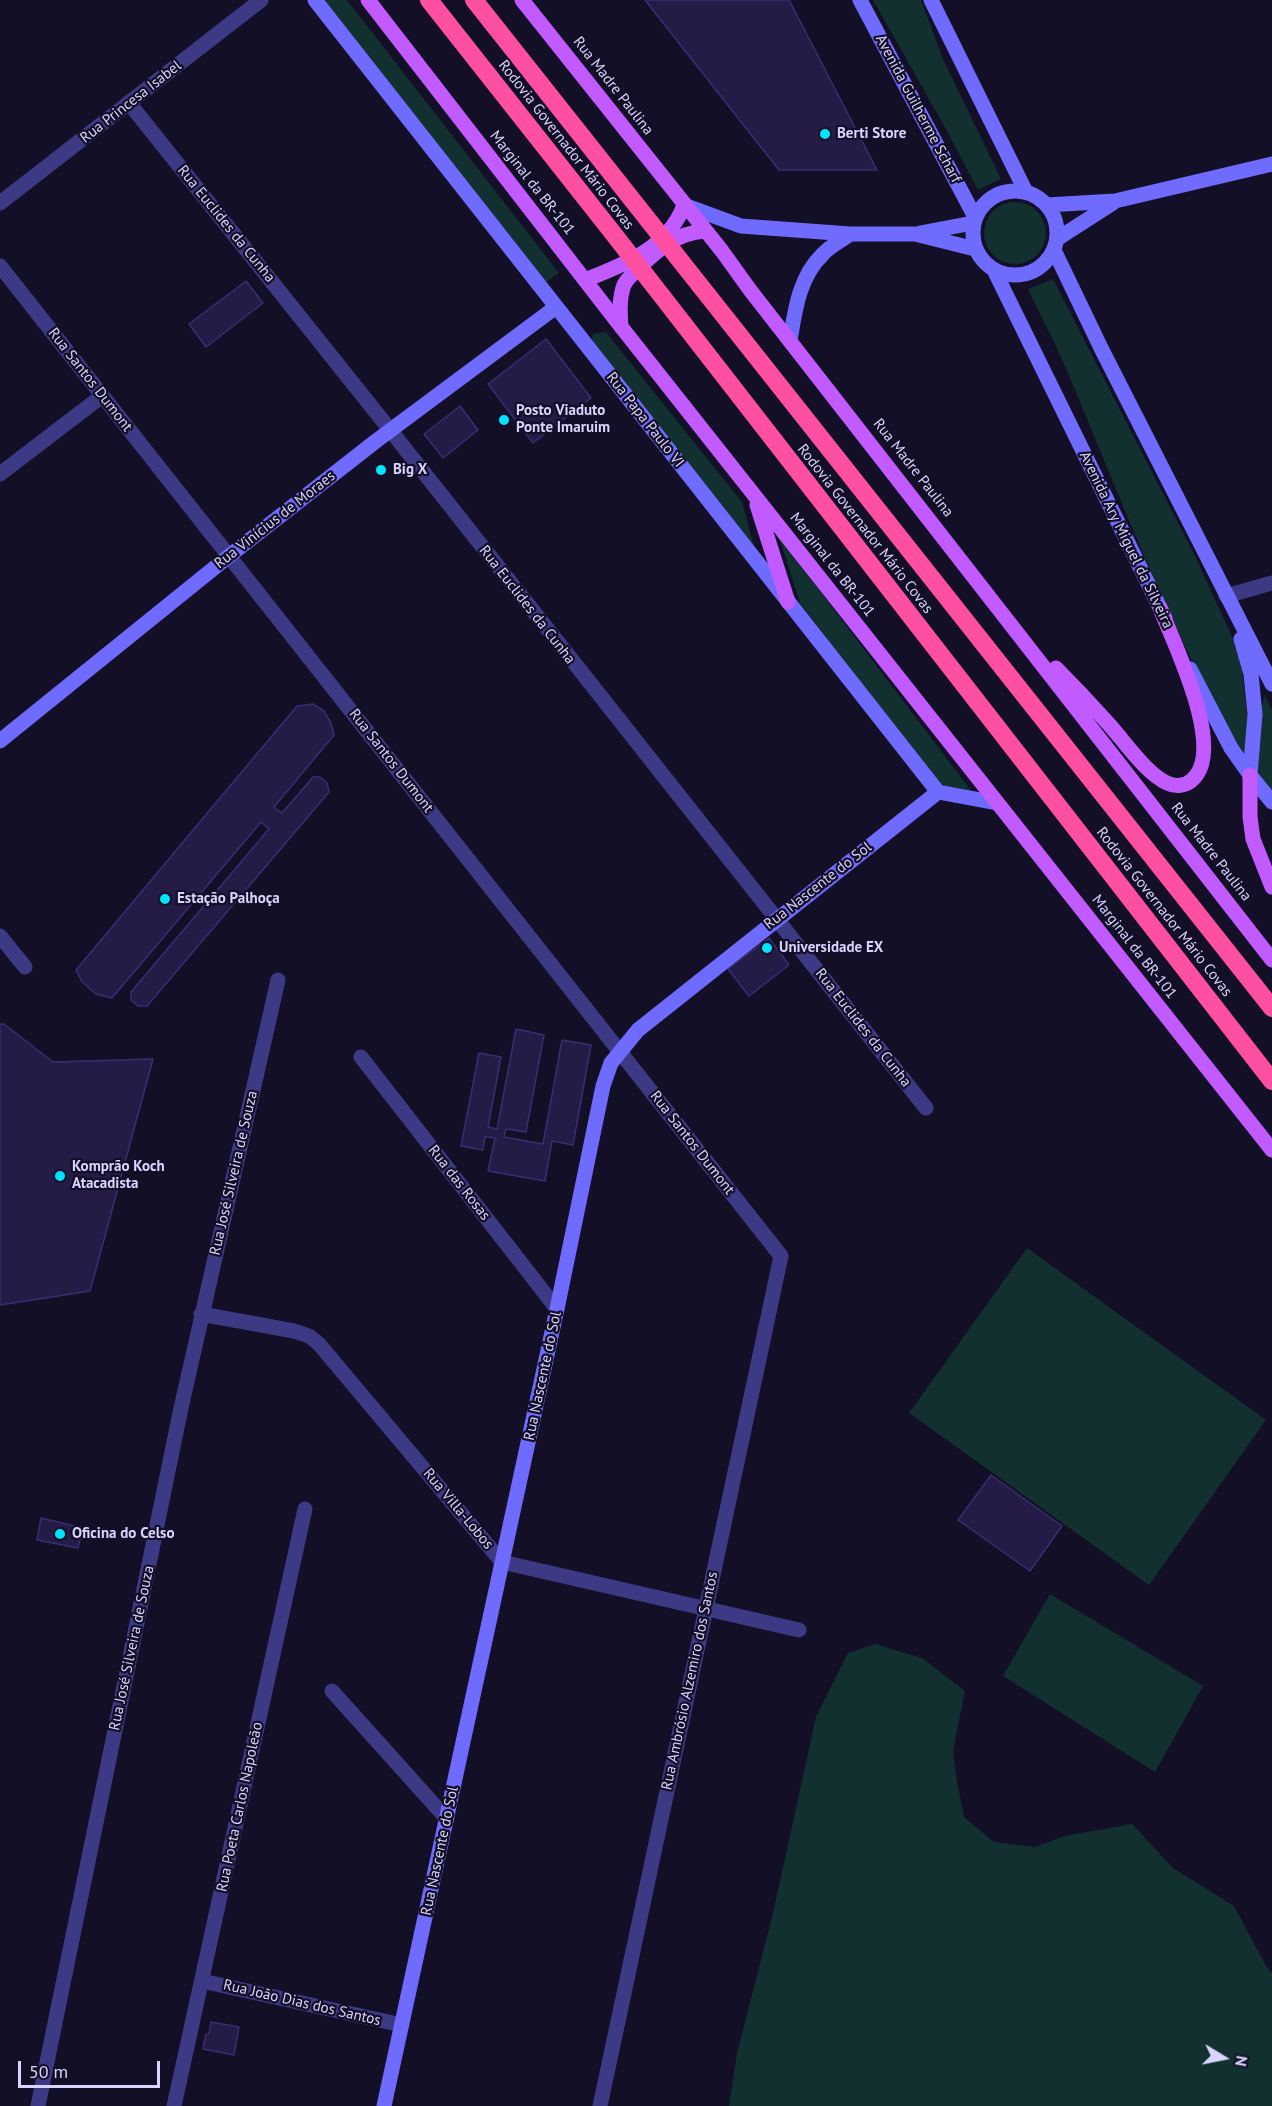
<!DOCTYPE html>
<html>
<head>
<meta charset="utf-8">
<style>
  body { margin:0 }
  #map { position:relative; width:1272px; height:2106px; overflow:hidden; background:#130f26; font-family:"PT Sans",sans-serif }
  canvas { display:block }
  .north { position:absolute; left:1194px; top:2028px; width:60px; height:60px; -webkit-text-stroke:4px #130f26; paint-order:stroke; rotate:100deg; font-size:16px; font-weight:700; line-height:24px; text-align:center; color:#d9d4ff }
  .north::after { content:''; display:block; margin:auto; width:21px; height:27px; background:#d9d4ff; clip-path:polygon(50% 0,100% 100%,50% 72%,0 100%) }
  .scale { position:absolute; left:18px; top:2061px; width:142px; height:27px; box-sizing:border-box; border:3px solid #d9d4ff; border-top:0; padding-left:8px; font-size:18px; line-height:21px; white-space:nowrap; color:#d9d4ff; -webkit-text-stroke:4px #130f26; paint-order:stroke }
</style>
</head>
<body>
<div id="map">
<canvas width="1272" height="2106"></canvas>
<div class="north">N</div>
<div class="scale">50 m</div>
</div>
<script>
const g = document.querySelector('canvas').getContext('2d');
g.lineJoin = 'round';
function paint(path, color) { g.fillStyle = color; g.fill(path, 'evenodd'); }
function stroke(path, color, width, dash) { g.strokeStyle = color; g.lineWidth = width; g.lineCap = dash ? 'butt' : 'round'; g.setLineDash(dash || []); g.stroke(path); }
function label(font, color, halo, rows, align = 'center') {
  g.font = font + ' "PT Sans",sans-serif'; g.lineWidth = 4.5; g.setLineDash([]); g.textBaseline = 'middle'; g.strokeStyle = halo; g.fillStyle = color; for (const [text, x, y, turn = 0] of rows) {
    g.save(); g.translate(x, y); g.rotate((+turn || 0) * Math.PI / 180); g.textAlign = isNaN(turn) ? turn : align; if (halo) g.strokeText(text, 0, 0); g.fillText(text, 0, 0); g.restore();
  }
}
paint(new Path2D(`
  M323,0H347L559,273L545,283Z
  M873,0H921L943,59L1001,179L978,190L947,131Z
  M984 233a31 31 0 1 1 62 0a31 31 0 1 1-62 0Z
  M1053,279L1195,556L1240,654L1249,729L1246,760C1172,637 1123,503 1067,371C1056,344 1041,317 1028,289Z
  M606,332L742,502L756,554L591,344L593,334Z
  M779,537L973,793L938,784L800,603Z
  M1265,695L1272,711V795L1256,776L1262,706Z
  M1027,1248L1266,1420L1149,1585L909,1413Z
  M1050,1594L1203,1686L1155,1772L1003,1676Z
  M875,1644L922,1658L965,1691L953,1750L957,1782L964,1817L994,1842L1035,1847L1065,1836L1132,1824L1173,1868L1234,1906L1266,1966L1272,1973V2106H729L737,2053L773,1913L816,1717L848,1653Z`), '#12302f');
const building = new Path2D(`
  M645,0H789L877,170H779Z
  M246,281L263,303L206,347L189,324Z
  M546,339L591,398L533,443L488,384Z
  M460,406L478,430L443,458L424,434Z
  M313,704L324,711L331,723L334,735L274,807L282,813L313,777H320L327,783L329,792L147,1006H138L131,1000V992L269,829L261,822L112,998L96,994L82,982L76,970L297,706Z
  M769,938L789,965L749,996L728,969Z
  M0,1024H4L53,1062L153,1059L90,1291L0,1305Z
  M516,1029L544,1035L526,1132L506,1129L504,1137L543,1144L562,1040L591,1045L573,1145L552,1141L545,1181L488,1171L495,1138L485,1137L483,1150L461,1146L479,1053L501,1057L488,1127L497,1129Z
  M991,1475L1062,1526L1030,1571L958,1520Z
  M41,1518L83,1528L78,1548L37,1540Z
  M211,2022L239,2027L234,2055L203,2049L206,2034H209Z`);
paint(building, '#241b47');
stroke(building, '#3b2d73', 1.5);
stroke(new Path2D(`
  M129,103L391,431L926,1108
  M0,203L261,0
  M0,266L781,1256L600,2106
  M0,474L102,396
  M1226,596L1272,583
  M0,936L25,967
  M361,1057L557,1309
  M201,1314L294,1331L309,1336L319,1344L502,1562L799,1630
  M332,1691L447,1819
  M202,1981L402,2025
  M38,2106L181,1408L278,980
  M174,2106L305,1509`), '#3d3a85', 15);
stroke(new Path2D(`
  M315,0L938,792L997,803
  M860,0L975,217
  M931,0L1026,192
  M973 233a42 42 0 1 1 84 0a42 42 0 1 1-84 0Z
  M684,205L741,226L850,234H915L975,249
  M1047,205L1115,201L1272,164
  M920,233L973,223
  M1057,239L1113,203
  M1054,250L1101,348L1272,684
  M994,270L1165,618
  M790,341C795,310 799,277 823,254C830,246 841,241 850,234
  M1241,639L1251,674L1255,714L1250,775
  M1190,669L1231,748L1250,775L1272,802
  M0,741L229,556L376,441L556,307
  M384,2106L557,1309L603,1086L611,1063L638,1030L938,792`), '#6f6bff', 15);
stroke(new Path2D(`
  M368,0L615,319L1272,1150
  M522,0L722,251L750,290L1272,960
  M585,280C624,265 669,247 684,205
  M621,327C620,313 619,298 624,285C627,278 634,273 640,267C658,249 678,233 704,231
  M757,505L788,602
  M1056,668C1073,685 1090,703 1106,721C1123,739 1145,773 1167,783C1175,787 1186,786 1192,780C1227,750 1174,644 1160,608
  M1250,775V817L1253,839L1272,887`), '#c25bff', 15);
stroke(new Path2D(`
  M429,0L616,237L1272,1081
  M474,0L1272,1008`), '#ff4fa3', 18);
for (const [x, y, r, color] of [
  [825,134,6,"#00e5ff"],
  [504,420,6,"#00e5ff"],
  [381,470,6,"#00e5ff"],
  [165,899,6,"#00e5ff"],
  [767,948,6,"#00e5ff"],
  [60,1176,6,"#00e5ff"],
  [60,1534,6,"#00e5ff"]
]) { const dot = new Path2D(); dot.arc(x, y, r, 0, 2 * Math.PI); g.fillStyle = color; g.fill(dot); stroke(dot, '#130f26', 2); }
label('15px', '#d9d4ff', '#130f26', [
  ["Rua Madre Paulina",613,86,52],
  ["Rua Princesa Isabel",131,102,-38],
  ["Avenida Guilherme Scharf",918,109,62],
  ["Rodovia Governador Mário Covas",566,145,52],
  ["Marginal da BR-101",532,183,52],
  ["Rua Euclides da Cunha",226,224,51],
  ["Rua Santos Dumont",90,380,52],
  ["Rua Papa Paulo VI",645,420,52],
  ["Rua Madre Paulina",913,468,52],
  ["Rua Vinícius de Moraes",275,520,-38],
  ["Rodovia Governador Mário Covas",865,529,52],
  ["Avenida Ary Miguel da Silveira",1126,540,64],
  ["Marginal da BR-101",832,565,52],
  ["Rua Euclides da Cunha",527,605,52],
  ["Rua Santos Dumont",391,761,52],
  ["Rua Madre Paulina",1211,852,52],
  ["Rua Nascente do Sol",818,886,-38],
  ["Rodovia Governador Mário Covas",1164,912,52],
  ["Marginal da BR-101",1134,947,52],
  ["Rua Euclides da Cunha",863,1028,52],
  ["Rua Santos Dumont",692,1143,52],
  ["Rua José Silveira de Souza",234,1173,-77],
  ["Rua das Rosas",459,1183,52],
  ["Rua Nascente do Sol",543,1376,-78],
  ["Rua Villa-Lobos",458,1509,50],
  ["Rua José Silveira de Souza",132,1648,-78],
  ["Rua Ambrósio Alzemiro dos Santos",690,1681,-78],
  ["Rua Poeta Carlos Napoleão",240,1807,-78],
  ["Rua Nascente do Sol",440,1851,-78],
  ["Rua João Dias dos Santos",302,2003,13]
]);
label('bold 15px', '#d9d4ff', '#130f26', [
  ["Berti Store",837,134],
  ["Posto Viaduto",516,411],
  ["Ponte Imaruim",516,428],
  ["Big X",393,470],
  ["Estação Palhoça",177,899],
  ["Universidade EX",779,948],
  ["Komprão Koch",72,1167],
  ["Atacadista",72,1184],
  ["Oficina do Celso",72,1534]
], 'left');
</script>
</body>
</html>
